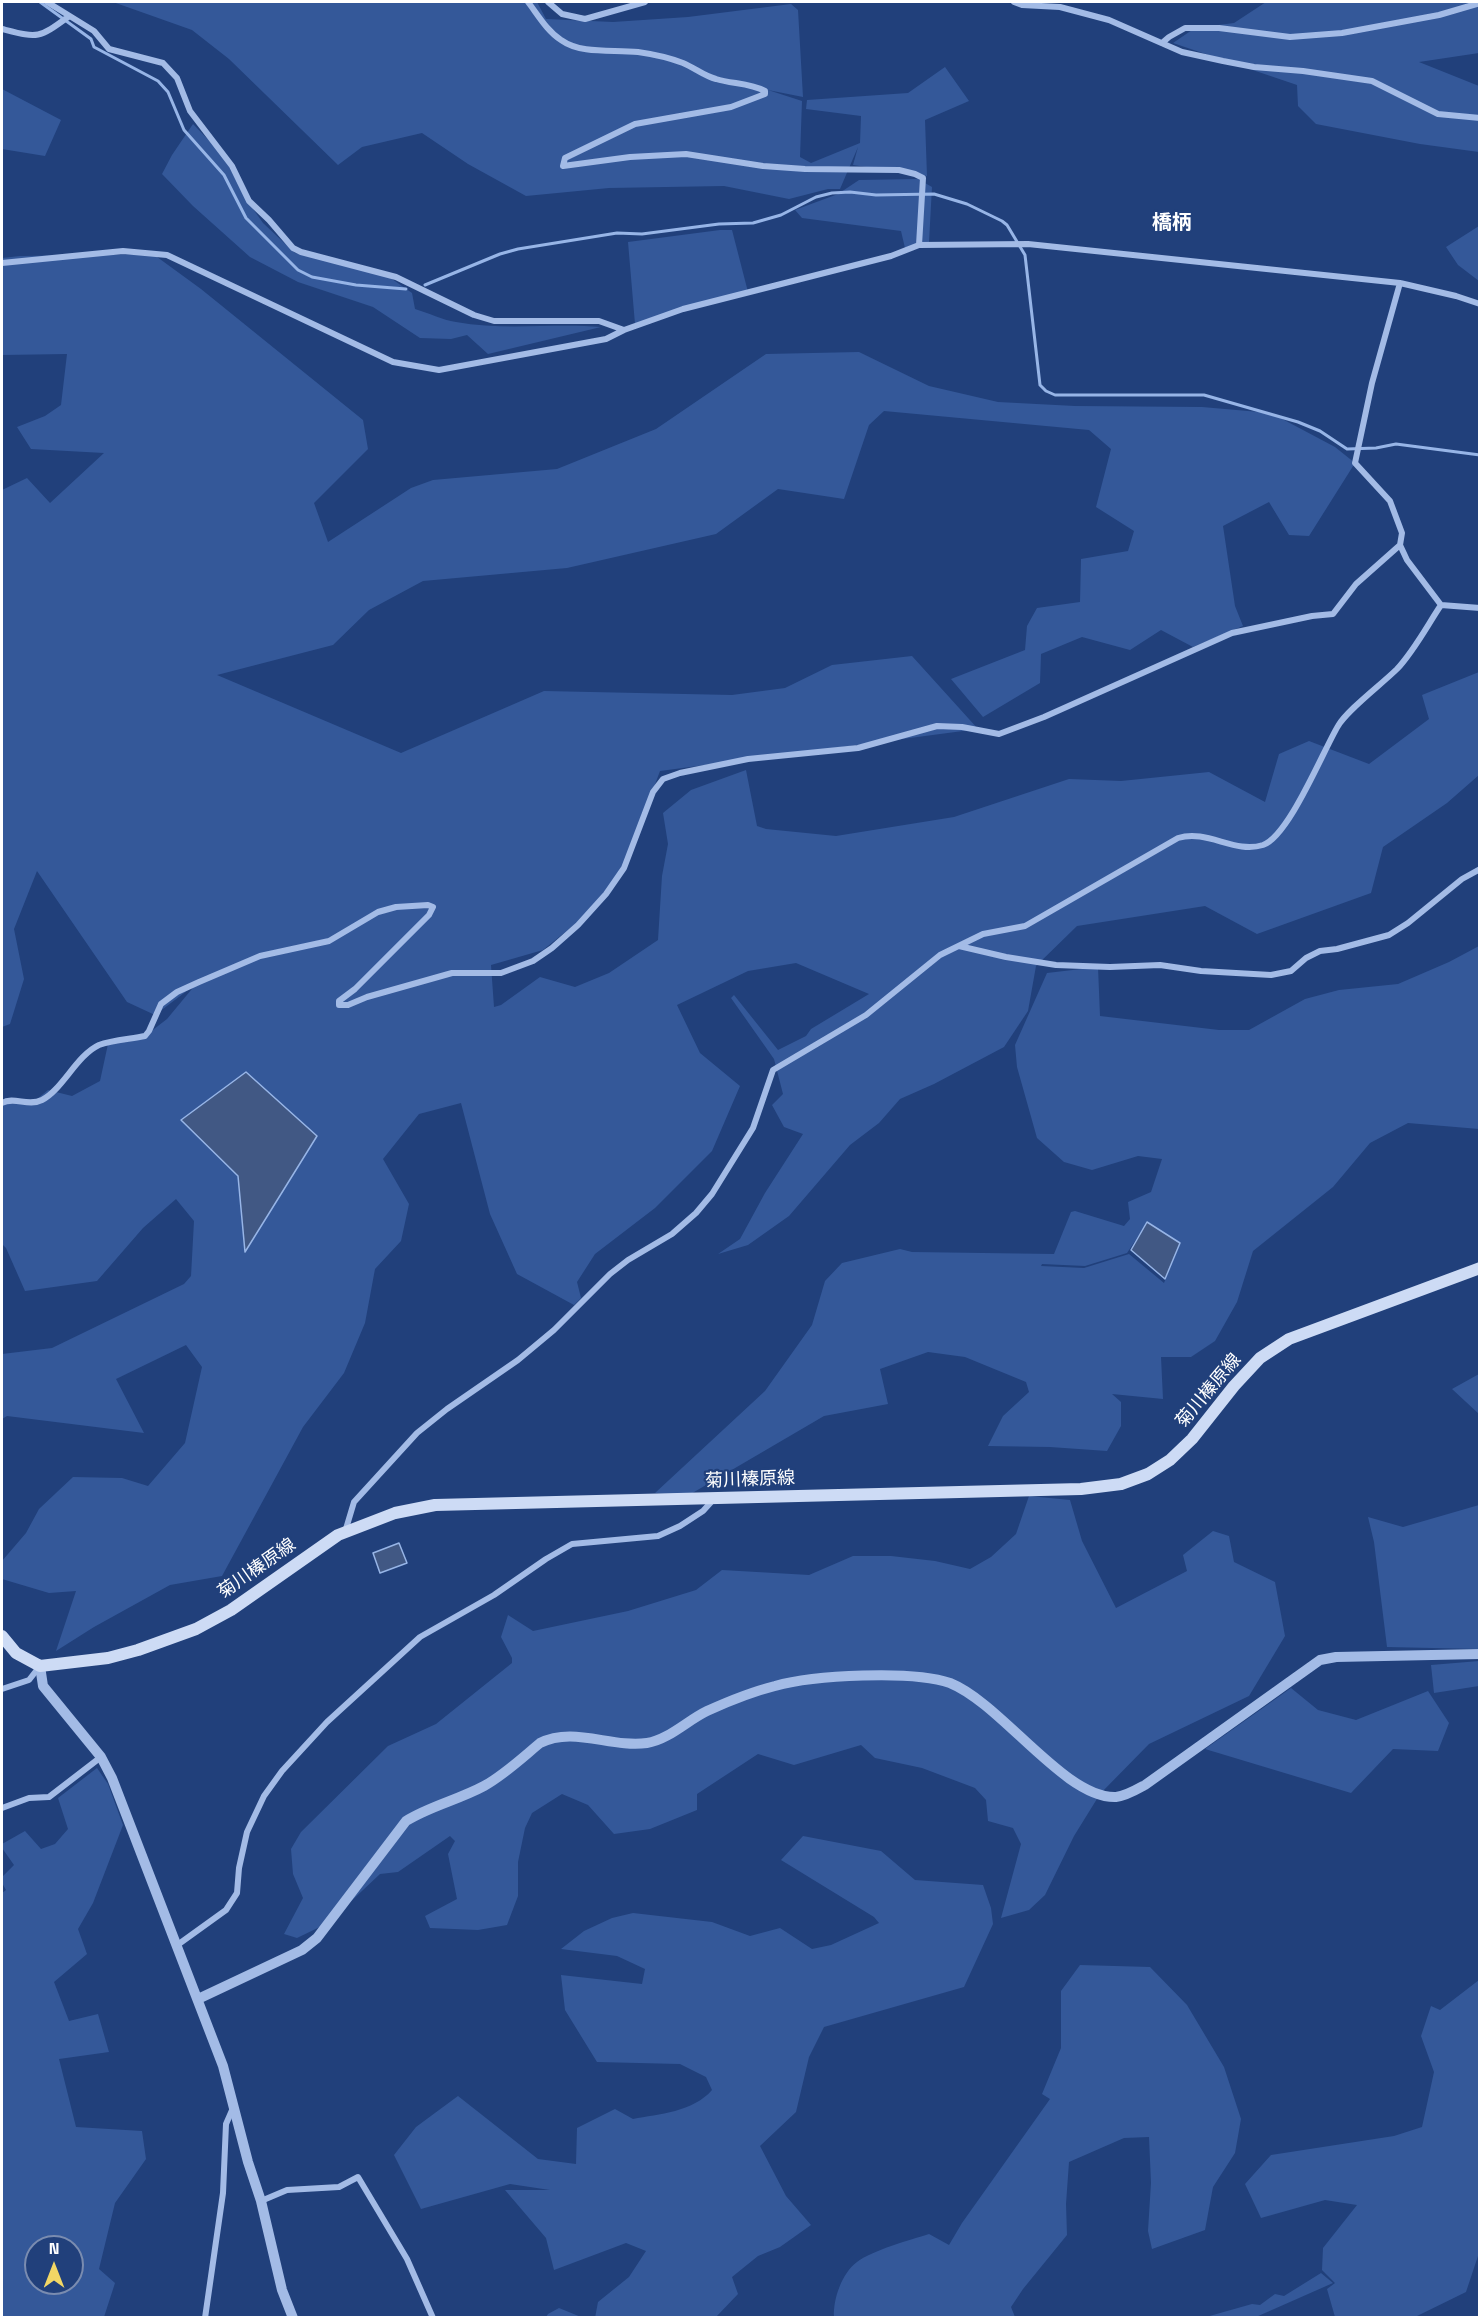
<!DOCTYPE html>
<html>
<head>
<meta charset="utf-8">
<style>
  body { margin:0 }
  #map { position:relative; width:1481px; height:2319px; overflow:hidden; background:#21407b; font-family:"Space Grotesk",sans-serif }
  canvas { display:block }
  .frame { position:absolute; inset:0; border:3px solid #fff; pointer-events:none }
  .north { position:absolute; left:24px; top:2235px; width:60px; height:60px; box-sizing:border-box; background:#21407b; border:2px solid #7a8cb0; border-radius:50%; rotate:0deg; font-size:16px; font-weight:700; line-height:24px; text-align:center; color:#fff }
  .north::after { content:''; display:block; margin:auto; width:21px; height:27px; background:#f2d765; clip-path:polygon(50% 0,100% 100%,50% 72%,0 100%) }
</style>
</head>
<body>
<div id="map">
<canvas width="1481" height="2319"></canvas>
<div class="frame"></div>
<div class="north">N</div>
</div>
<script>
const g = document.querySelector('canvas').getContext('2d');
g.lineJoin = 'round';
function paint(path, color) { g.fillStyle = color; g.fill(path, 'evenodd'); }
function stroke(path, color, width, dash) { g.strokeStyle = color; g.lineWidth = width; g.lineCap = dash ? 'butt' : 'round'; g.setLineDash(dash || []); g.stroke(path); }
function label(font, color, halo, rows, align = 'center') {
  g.font = font + ' "Space Grotesk","Noto Sans JP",sans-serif'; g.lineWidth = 4.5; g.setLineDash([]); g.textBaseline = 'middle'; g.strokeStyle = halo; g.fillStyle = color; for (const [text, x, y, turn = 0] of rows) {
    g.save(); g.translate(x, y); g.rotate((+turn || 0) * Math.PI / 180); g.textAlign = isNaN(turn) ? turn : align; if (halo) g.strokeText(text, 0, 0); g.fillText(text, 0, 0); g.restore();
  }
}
paint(new Path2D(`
  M113,2H537L546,19L613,22L688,17L791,4L798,10L803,97L768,90L802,101L800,157L811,163L860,143L861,116L806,109L807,100L908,93L945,67L969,101L925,120L927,176L853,165L858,147L840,189H828L789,199L724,186L609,188L526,196L468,164L422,133L362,147L338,165L229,59L192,30Z
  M1266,2H1479V53L1419,62L1479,86V152L1420,144L1316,124L1298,106L1297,85L1173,43L1195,28L1234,23Z
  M2,89L61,120L45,156L2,149Z
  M193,124L225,157L244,196L263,223L295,253L382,272L412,293L415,309C429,313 442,320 456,322C504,331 553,323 601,327L488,354L467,335L451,339L420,338L373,307L298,282L250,257L193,206L162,174L172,155Z
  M918,179L932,187L929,242L905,248L901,231L802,218L795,210L838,194L859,180Z
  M1479,226V281L1458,265L1446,247Z
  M720,230H732L748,292L635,324L628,242Z
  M153,254L201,289L363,420L368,449L314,503L328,542L411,488L433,480L557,469L656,429L766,354L859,352L929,386L998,402L1075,406L1202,407L1271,413L1335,447L1355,463L1309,536L1289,535L1269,502L1223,526L1235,606L1243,626L1193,647L1161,630L1130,650L1082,637L1041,654L1040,683L983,717L951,679L1025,650L1027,626L1037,608L1080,602L1081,559L1128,551L1134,531L1096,507L1111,449L1089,430L884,411L869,425L844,499L778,489L716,534L567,568L423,581L369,610L333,645L217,675L401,753L544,691L732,695L785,688L832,665L912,656L978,729L660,771L626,863L589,913L543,950L491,965L494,1007L501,1005L540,977L575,987L609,973L658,940L662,876L668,844L663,813L691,790L746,770L757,826L766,829L836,836L954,817L1069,779L1121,781L1209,772L1265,802L1279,754L1309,741L1369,764L1429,719L1422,695L1479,672V775L1447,803L1383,847L1371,893L1257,934L1205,906L1077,926L1036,966L1028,1011L1004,1047L934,1084L900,1099L879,1123L850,1145L789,1216L748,1245L718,1254L740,1239L765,1193L803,1134L784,1127L772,1105L783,1094L774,1059L731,998L734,995L778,1050L806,1036L811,1029L869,994L796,963L748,971L677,1005L700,1053L740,1086L712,1151L655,1208L595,1254L577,1282L581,1298L574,1305L517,1274L490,1214L461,1103L419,1114L383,1159L409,1204L401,1241L375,1269L365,1323L344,1373L303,1427L222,1576L170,1585L94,1627L56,1651L76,1591L49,1593L2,1579V1561L26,1533L39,1509L73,1477L122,1478L148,1486L185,1443L202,1367L186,1345L116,1379L144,1433L7,1416L2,1419V1354L52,1348L184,1284L191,1276L194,1221L176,1199L143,1228L97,1281L25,1291L6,1248L2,1244V1103L31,1104L48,1090L72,1096L100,1081L108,1044L145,1036L167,1019L196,984L155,1015L127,1002L37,871L14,929L24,979L10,1024L2,1027V490L27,478L50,503L104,453L31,449L17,427L45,416L61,405L67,354L2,355V258L20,256Z
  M1479,946V1129L1408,1123L1370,1143L1333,1187L1253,1251L1237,1302L1215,1341L1191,1357H1161L1163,1399L1112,1394L1121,1402V1426L1107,1451L1050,1447L988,1446L1003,1416L1029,1392L1026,1382L965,1357L928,1352L880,1369L888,1404L824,1416L689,1495L655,1493L765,1391L812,1325L825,1281L842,1263L900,1249L912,1252L1054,1254L1071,1212L1075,1211L1124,1226L1130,1219L1128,1202L1151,1192L1162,1159L1138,1156L1092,1170L1064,1162L1037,1138L1017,1067L1015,1045L1047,973L1098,967L1100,1016L1219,1030H1249L1305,999L1339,990L1398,984L1449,962ZM1147,1223L1180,1244L1164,1283L1129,1254L1084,1268L1041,1266L1042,1264L1085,1266L1127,1253Z
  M1479,1374V1414L1452,1389Z
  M1029,1496L1070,1500L1082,1541L1116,1608L1187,1571L1183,1555L1213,1531L1229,1536L1234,1562L1275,1582L1285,1636L1249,1696L1149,1744L1100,1794L1074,1836L1045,1895L1029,1910L1001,1918L1021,1844L1013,1828L988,1821L986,1800L975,1788L922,1768L875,1758L861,1745L794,1765L758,1754L697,1794V1810L650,1829L614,1834L588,1805L562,1794L532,1813L525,1828L518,1862V1896L507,1925L478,1930L430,1928L425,1916L457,1899L448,1854L455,1841L450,1836L398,1872L380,1874L328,1923L297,1938L284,1934L303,1898L293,1874L291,1849L301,1832L388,1746L436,1724L512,1663V1658L501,1637L508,1615L533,1631L628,1611L696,1590L722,1570L809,1575L853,1556H891L935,1561L970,1569L991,1557L1016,1534Z
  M1479,1505V1649L1387,1647L1374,1542L1368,1517L1403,1527Z
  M1479,1661V1686L1434,1693L1431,1665Z
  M1291,1688L1318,1710L1356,1720L1428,1691L1449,1723L1438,1751L1393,1749L1351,1793L1205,1749Z
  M97,1768L108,1784L123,1825L93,1903L78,1929L87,1954L54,1982L69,2021L98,2014L109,2052L59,2059L76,2127L142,2131L146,2159L115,2203L99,2269L115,2283L104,2317H2V1893L6,1890L2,1883V1877L14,1865L2,1848V1844L25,1831L41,1849L55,1844L68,1829L58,1798ZM36,2247H72V2283H36Z
  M803,1836L881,1851L915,1880L983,1885L991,1908L993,1924L964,1987L824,2027L809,2057L796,2112L760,2146L786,2196L811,2225L780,2247L758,2256L732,2277L738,2294L716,2317L595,2318L598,2302L629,2277L646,2251L626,2243L554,2270L546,2238L505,2190H550L510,2184L421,2209L394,2155L416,2127L458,2096L538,2159L576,2164L577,2128L615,2109L633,2119C659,2114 693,2112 712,2090L706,2077L680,2064L597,2062L565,2010L561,1975L642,1984L645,1969L617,1956L561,1949L584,1931L612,1918L633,1913L712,1922L750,1936L780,1928L812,1949L831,1945L879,1923L874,1917L781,1860Z
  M1080,1965L1150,1967L1187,2005L1224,2067L1241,2119L1235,2153L1213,2187L1205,2230L1152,2249L1148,2231L1151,2183L1149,2137L1124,2138L1069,2162L1066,2204L1067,2235L1023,2289L1011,2307L1015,2317H834C833,2299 842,2273 857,2262C873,2250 910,2240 929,2234L949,2245L962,2223L1050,2099L1042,2094L1061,2048V1991Z
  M1479,1980L1480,2250L1466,2292L1415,2317H1335L1327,2289L1335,2283L1322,2270L1323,2248L1357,2205L1325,2200L1261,2218L1245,2184L1271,2155L1394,2136L1422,2127L1434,2072L1421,2036L1431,2006L1440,2010Z
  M1321,2273L1333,2283L1256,2317H1206L1252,2304L1260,2305L1275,2294L1284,2296Z
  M559,2308L581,2317H546L548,2314Z`), '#345899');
const water = new Path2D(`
  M246,1072L317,1136L245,1252L238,1176L181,1120Z
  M1147,1222L1180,1243L1165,1279L1131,1250Z
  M399,1543L407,1563L380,1573L373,1553Z`);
paint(water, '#415884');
stroke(water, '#97b5e7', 1.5);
stroke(new Path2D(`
  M40,2L91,39L94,47L158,81L168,92L184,130L224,175L246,218L298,270L312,277L356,285L406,289
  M425,285L500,254L518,249L617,233L642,234L719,224L753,223L781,215L816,197L832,193L850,192L876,195L934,194L967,204L1002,221L1007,225L1025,255L1040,385L1046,391L1055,395H1204L1298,422L1320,431L1347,449L1376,448L1396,444L1480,455`), '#97b5e7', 3);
stroke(new Path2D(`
  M47,2L94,31L109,49L163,63L177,78L190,111L232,166L249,201L269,220L293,248L301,252L396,277L474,315L494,321H599L624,330
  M528,2C538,15 547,31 561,40C582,55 614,49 638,52C652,54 670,58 683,63C695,68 704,76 716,79C732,84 750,83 765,91V94L731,107L635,124L565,158L563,166L630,157L686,154L763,166L805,169L899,170L915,174L923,178L919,245
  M548,2L562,14L585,19L645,2
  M1014,2L1022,5L1060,7L1109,20L1182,52L1223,61L1254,67L1303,71L1372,81L1438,114L1480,118
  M2,29C38,38 38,39 68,17
  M1162,43L1169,37L1185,28H1219L1290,37L1342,33L1439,15L1480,3
  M2,263L123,251L167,255L393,362L439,370L606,339L624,330L683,309L891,256L919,245L1028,244L1400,283L1456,296L1480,304
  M1400,283L1372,383L1355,463L1390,501L1402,533L1400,545L1407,560L1441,605L1480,608
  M959,946L1006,957L1056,965L1110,967L1160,965L1201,971L1271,975L1291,971L1306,958L1320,951L1337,949L1389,935L1408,923L1462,879L1480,869
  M2,1103C14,1096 28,1107 42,1100C62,1090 77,1055 99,1045C112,1040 131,1039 145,1036L149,1031L161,1004L177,992L199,982L260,956L329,941L378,912L396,907L428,905L433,907L429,915L355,989L339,1001V1005H348L367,997L452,973H501L533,961L552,948L578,925L606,894L624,868L653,792L663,779L680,773L748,759L858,748L937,726L962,727L999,734L1044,717L1232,633L1312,616L1333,614L1356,584L1400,545
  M345,1532L354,1502L417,1433L447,1409L518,1360L554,1330L610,1274L628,1260L672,1234L696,1213L712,1194L753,1128L773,1070L866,1015L940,955L983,934L1025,926L1178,838C1208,829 1234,854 1263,845C1289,836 1323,751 1338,726C1347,710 1382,684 1397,669C1414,651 1427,626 1441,605
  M2,1689L29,1680L40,1666
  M2,1808L29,1798L49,1797L101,1757
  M176,1946L226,1910L237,1893L239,1868L247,1832L264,1796L282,1771L327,1722L420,1637L494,1595L546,1559L572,1544L658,1536L680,1526L703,1511L713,1500
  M261,2201L287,2190L339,2187L358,2177L407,2259L433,2318
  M205,2318L223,2193L226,2124L233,2108`), '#a3bbe6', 6);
stroke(new Path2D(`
  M40,1666L43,1686L101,1757L112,1778L223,2066L248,2162L261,2201L282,2290L293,2318
  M198,1999L302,1950L317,1938L406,1821C430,1806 458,1800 484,1786C504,1775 522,1758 540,1743C573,1726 611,1748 647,1743C668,1740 688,1720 707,1711C729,1701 751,1692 775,1686C813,1675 913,1670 950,1683C1002,1704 1065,1799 1116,1797C1126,1796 1136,1790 1145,1785L1320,1660L1336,1657L1480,1654`), '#a3bbe6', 10);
stroke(new Path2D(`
  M2,1636L16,1653L40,1666L108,1658L138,1650L196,1629L231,1610L338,1535L395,1513L435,1505L1081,1489L1121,1484L1148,1474L1170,1460L1192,1439L1234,1386L1260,1358L1289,1339L1480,1268`), '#cddbf5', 12);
label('18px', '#fff', '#21407b', [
  ["菊川榛原線",1209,1391,-50],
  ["菊川榛原線",750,1480,-2],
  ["菊川榛原線",257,1569,-35]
]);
label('bold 20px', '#fff', '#21407b', [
  ["橋柄",1172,224]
]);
</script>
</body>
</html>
